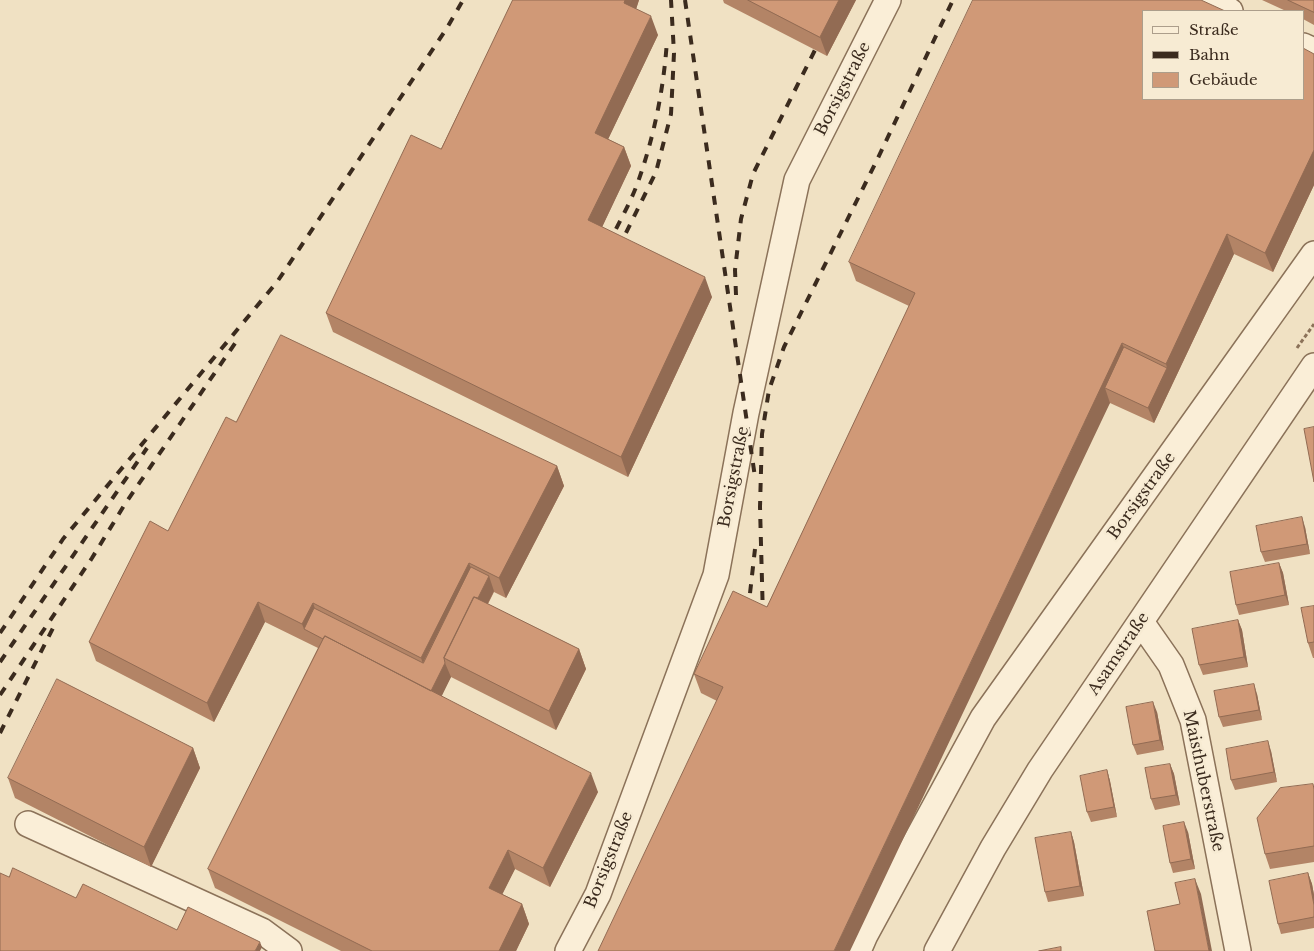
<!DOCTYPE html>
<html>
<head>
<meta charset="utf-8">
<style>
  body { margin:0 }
  #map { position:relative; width:1314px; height:951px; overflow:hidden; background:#f0e1c3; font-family:"Libre Baskerville",serif }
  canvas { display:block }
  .legend { position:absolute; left:1142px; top:10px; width:162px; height:90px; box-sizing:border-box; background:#f7ebd3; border:1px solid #ac9e8b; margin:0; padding:6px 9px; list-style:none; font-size:15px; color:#3b2b1e }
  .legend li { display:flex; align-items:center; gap:10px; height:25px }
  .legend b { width:25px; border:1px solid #ac9e8b }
</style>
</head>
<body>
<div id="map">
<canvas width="1314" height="951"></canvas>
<ul class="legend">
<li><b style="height:6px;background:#faeed7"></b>Straße</li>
<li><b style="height:6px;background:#3b2b1e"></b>Bahn</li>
<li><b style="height:14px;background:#d09977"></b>Gebäude</li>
</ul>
</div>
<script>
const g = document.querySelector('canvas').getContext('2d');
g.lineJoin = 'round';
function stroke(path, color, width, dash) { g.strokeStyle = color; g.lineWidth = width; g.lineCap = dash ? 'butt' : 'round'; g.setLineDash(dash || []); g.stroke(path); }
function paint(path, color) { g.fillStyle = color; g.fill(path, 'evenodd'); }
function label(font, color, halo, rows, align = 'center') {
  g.font = font + ' "Libre Baskerville",serif'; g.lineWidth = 5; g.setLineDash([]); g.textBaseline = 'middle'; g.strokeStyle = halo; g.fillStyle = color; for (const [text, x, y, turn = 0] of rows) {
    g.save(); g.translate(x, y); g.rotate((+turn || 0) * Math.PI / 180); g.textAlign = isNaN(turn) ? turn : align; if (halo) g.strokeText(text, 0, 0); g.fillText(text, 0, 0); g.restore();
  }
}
const minor = new Path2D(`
  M1206,0L1230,11
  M1303,46L1314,51
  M1141,622L1171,665L1193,720L1238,951
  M28,824L262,931L289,951
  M568,951L598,894L716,575L746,413L797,180L888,0
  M858,951L865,935L983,718L1314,254
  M937,951L993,848L1040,770L1314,366`);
stroke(minor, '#8b7259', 28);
stroke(new Path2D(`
  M1297,348L1314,324`), '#8b7259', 3, [4, 2.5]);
stroke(minor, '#faeed7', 25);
stroke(new Path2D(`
  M685,0L755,477
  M608,245C618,224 630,204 638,182C654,137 664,88 667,40
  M618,249L656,172L671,114L674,53L671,0
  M736,295L735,270L741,219L753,174L815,50
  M748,611L755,549
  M763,618L760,507L762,434L769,390L784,347L877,160L953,0
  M0,633L63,539L277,282L447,28L463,0
  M0,662L147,448
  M0,695L92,558L125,504L240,336
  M0,733L54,626`), '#3b2b1e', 4, [9, 9]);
paint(new Path2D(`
  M513,0H639L636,9L658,35L608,139L624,147L631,166L602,227L712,297L628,477L333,332L326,313L441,149Z
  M723,0H856L827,56L724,3Z
  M1262,0H1314V25L1303,19V11H1286Z
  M1314,54V185L1273,272L1234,254L1154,423L1110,403L717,701L701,693L694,674L767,607L909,306L856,281L849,262Z
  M236,422L557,466L564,486L506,598L494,592L488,604L579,649L586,669L556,730L451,677L441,696L598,792L550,887L515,869L502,894L522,904L529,924L516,951H341L215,888L208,869L318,648L265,622L214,722L96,661L89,642L168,531Z
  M1305,527L1310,554L1265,562L1261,552Z
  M1279,563L1283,573L1289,605L1239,615L1236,605Z
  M1314,606V658H1313L1308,643Z
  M1238,620L1242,630L1248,667L1203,675L1199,665Z
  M1257,694L1262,720L1223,727L1219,717Z
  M1157,712L1164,750L1137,755L1133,745Z
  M193,748L200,768L151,867L15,798L8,778Z
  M1271,751L1277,782L1235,790L1231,780Z
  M1170,764L1174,774L1180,805L1155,810L1151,799Z
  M1107,770L1110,781L1117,817L1091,822L1087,812Z
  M1314,787V862L1270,869L1265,854Z
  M1071,832L1074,842L1084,896L1048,902L1045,892Z
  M1188,832L1195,869L1173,873L1170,863Z
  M1308,873L1312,884L1314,895V928L1281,934L1278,924Z`), '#b38466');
paint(new Path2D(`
  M625,0H639L632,22L624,3Z
  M839,0H856L827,56L820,37Z
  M651,16L658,35L602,152L595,133Z
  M624,147L631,166L596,240L588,220Z
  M1314,150V185L1273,272L1265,253Z
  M1227,234L1234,254L1154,423L1148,408L1167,368L1166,364Z
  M705,277L712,297L628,477L621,457Z
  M1122,343L1129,362L1105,388L1110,403L850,951H834Z
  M557,466L564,486L506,598L499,578Z
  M1302,517L1305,527L1310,554L1307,544Z
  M469,563L476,582L428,678L421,658Z
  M1279,563L1283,573L1289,605L1285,595Z
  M489,576L494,591L457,665L447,660Z
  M258,602L265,622L214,722L207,703Z
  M313,603L320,623L304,629L302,624Z
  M1238,620L1242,630L1248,667L1244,657Z
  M579,649L586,669L556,730L549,711Z
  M445,663L451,677L436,708L430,693Z
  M1254,684L1257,694L1262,720L1259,710Z
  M1153,702L1157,712L1164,750L1160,740Z
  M1268,741L1271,751L1277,782L1274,772Z
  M193,748L200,768L151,867L144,847Z
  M1170,764L1174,774L1180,805L1176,795Z
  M1107,770L1110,781L1117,817L1114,807Z
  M591,773L598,792L550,887L543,868Z
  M1184,822L1188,832L1195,869L1191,859Z
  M1071,832L1074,842L1084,896L1080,886Z
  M508,850L515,869L496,907L489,888Z
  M1308,873L1312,884L1314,895V905Z
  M1195,879L1201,894L1212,951H1209Z
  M522,904L529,924L516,951H499Z
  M260,942L262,947L260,951H255Z`), '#926b53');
const building = new Path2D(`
  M513,0H625L624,3L651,16L595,133L624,147L588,220L705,277L621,457L326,313L411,135L441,149Z
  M748,0H839L820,37Z
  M973,0H1201L1225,11H1143V99H1303V48L1314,54V150L1265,253L1227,234L1166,364L1122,343L834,951H598L723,687L694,674L733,591L767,607L915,293L849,262Z
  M1288,0H1314V12Z
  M281,335L557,466L499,578L469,563L421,658L313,603L302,624L258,602L207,703L89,642L150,521L168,531L226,417L236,422Z
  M1124,347L1167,368L1148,408L1105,388Z
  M1314,427V482L1304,429Z
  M1302,517L1307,544L1261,552L1256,526Z
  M1279,563L1285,595L1236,605L1230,572Z
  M471,567L489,576L478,598L474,597L444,658L445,663L431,691L325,636L323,639L304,629L314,608L423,663Z
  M474,597L579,649L549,711L444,658Z
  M1314,606V642L1308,643L1301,608Z
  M1238,620L1244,657L1199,665L1192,629Z
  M325,636L591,773L543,868L508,850L489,888L522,904L499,951H372L208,869Z
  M57,679L193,748L144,847L8,778Z
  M1254,684L1259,710L1219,717L1214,691Z
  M1153,702L1160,740L1133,745L1126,707Z
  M1268,741L1274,772L1231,780L1226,749Z
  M1170,764L1176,795L1151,799L1145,768Z
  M1107,770L1114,807L1087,812L1080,776Z
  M1313,784L1314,789V846L1265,854L1257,818L1280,788Z
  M1184,822L1191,859L1170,863L1163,826Z
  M1071,832L1080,886L1045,892L1035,838Z
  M13,868L76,898L83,884L177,930L188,907L260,942L255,951H0V873L9,877Z
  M1308,873L1314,905V917L1278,924L1269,881Z
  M1195,879L1209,951H1155L1147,911L1180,904L1175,883Z
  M1061,947V951H1039Z`);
paint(building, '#d09977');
stroke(building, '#926b53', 1);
label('16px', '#3b2b1e', '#f7ebd3', [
  ["Borsigstraße",843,89,-63],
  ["Borsigstraße",734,477,-79],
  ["Borsigstraße",1142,496,-54],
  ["Asamstraße",1119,654,-56],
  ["Maisthuberstraße",1203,781,78],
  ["Borsigstraße",609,860,-68]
]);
</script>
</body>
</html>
